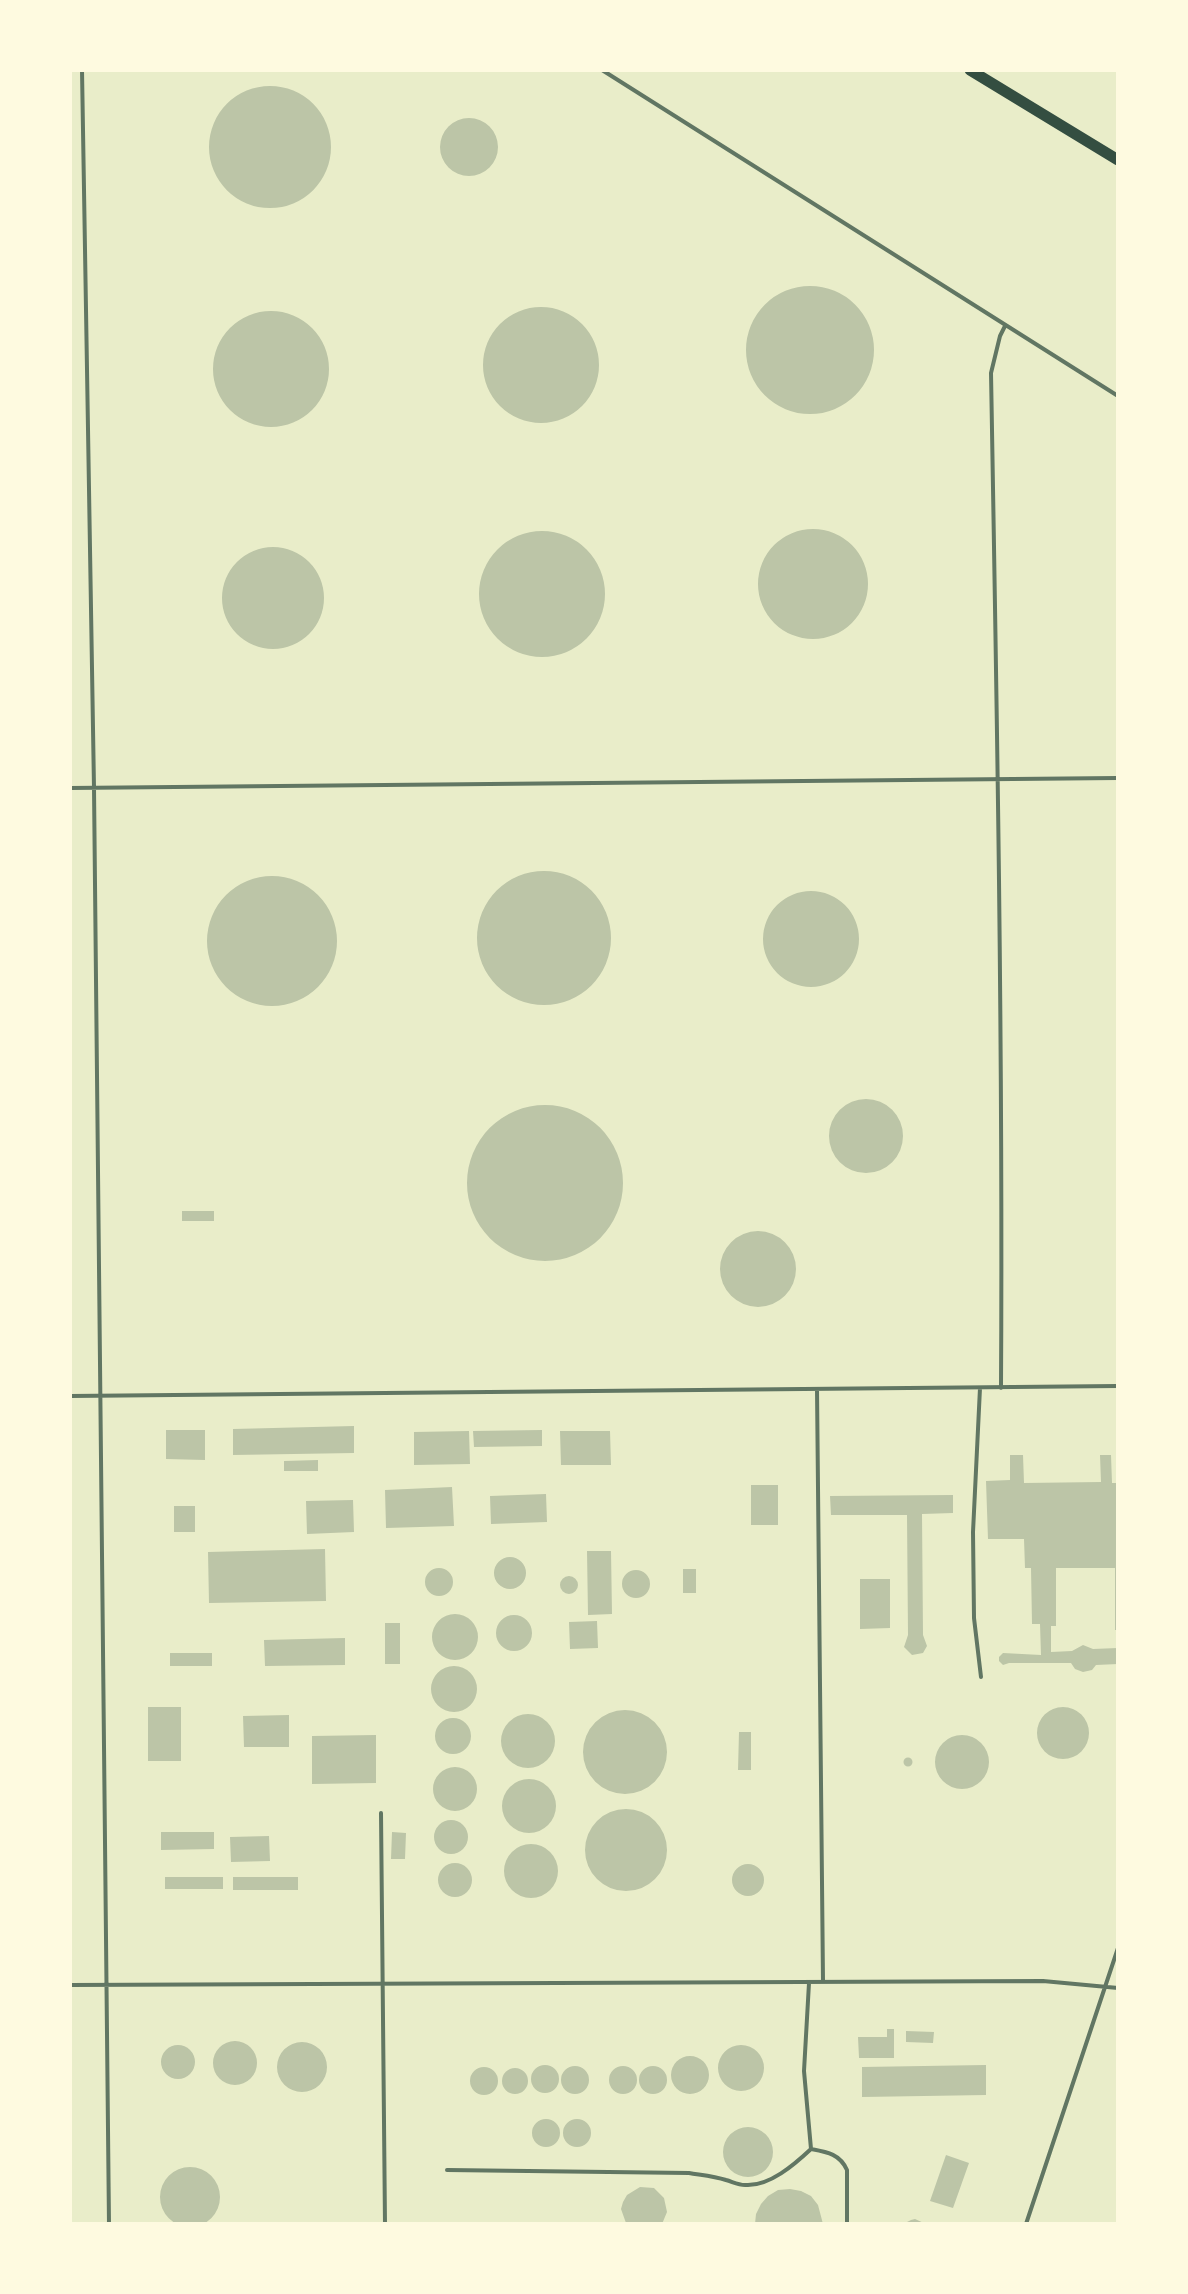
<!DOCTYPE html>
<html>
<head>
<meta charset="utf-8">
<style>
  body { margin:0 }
  #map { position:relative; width:1188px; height:2294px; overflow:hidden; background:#e9edc9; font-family:Helvetica,sans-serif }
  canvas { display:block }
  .frame { position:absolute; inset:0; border:72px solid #fefae0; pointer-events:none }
</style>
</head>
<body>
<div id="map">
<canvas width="1188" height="2294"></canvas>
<div class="frame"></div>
</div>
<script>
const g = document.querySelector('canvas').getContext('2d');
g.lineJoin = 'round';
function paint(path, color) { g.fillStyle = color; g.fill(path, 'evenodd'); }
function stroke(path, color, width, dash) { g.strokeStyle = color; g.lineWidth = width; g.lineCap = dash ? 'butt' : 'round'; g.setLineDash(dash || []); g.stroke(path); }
paint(new Path2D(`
  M209 147a61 61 0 1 1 122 0a61 61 0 1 1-122 0Z
  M440 147a29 29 0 1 1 58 0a29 29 0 1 1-58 0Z
  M746 350a64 64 0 1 1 128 0a64 64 0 1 1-128 0Z
  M483 365a58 58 0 1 1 116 0a58 58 0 1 1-116 0Z
  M213 369a58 58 0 1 1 116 0a58 58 0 1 1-116 0Z
  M758 584a55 55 0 1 1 110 0a55 55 0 1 1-110 0Z
  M479 594a63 63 0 1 1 126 0a63 63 0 1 1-126 0Z
  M222 598a51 51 0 1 1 102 0a51 51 0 1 1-102 0Z
  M477 938a67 67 0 1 1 134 0a67 67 0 1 1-134 0Z
  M207 941a65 65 0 1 1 130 0a65 65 0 1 1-130 0Z
  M763 939a48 48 0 1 1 96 0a48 48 0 1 1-96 0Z
  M829 1136a37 37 0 1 1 74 0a37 37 0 1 1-74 0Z
  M467 1183a78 78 0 1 1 156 0a78 78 0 1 1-156 0Z
  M182,1211H214V1221H182Z
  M720 1269a38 38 0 1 1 76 0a38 38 0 1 1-76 0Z
  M354,1426V1453L233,1455V1429Z
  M166,1430H205V1460L166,1459Z
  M542,1430V1446L474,1447L473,1431Z
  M469,1431L470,1464L414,1465V1432Z
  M560,1431H610L611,1465H561Z
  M1010,1455H1023L1024,1483L1101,1482L1100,1455H1111L1112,1483H1118V1630H1115V1568H1056V1626H1051V1652L1072,1651L1083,1645L1093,1649L1118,1648V1664L1096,1665L1092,1670L1083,1672L1075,1669L1071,1663H1009L1003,1665L999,1661V1657L1003,1653L1041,1655L1040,1624H1032L1031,1568H1025L1024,1539H988L986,1481L1010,1480Z
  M318,1460V1471H284V1461Z
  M751,1485H778V1525H751Z
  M452,1487L454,1526L386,1528L385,1490Z
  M546,1494L547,1522L491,1524L490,1496Z
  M953,1495V1513L922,1514L923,1635L927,1646L923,1653L912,1655L904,1647L908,1635L907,1515H831L830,1496Z
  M353,1500L354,1532L307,1534L306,1501Z
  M174,1506H195V1532H174Z
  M325,1549L326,1601L209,1603L208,1552Z
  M587,1551H611L612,1614L588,1615Z
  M494 1573a16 16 0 1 1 32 0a16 16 0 1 1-32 0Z
  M425 1582a14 14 0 1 1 28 0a14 14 0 1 1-28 0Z
  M683,1569H696V1593H683Z
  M622 1584a14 14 0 1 1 28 0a14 14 0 1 1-28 0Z
  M560 1585a9 9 0 1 1 18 0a9 9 0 1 1-18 0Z
  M860,1579H890V1628L860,1629Z
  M432 1637a23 23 0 1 1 46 0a23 23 0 1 1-46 0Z
  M496 1633a18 18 0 1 1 36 0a18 18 0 1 1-36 0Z
  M597,1621L598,1648L570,1649L569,1622Z
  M385,1623H400V1664H385Z
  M345,1638V1665L265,1666L264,1640Z
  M170,1653H212V1666H170Z
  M431 1689a23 23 0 1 1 46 0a23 23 0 1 1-46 0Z
  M1037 1733a26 26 0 1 1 52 0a26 26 0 1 1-52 0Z
  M148,1707H181V1761H148Z
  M583 1752a42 42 0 1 1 84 0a42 42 0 1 1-84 0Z
  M501 1741a27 27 0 1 1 54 0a27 27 0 1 1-54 0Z
  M289,1715V1747H244L243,1716Z
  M435 1736a18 18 0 1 1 36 0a18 18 0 1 1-36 0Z
  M739,1732H751V1770H738Z
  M935 1762a27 27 0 1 1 54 0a27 27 0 1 1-54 0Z
  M376,1735V1783L312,1784V1736Z
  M903.5 1762a4.5 4.5 0 1 1 9 0a4.5 4.5 0 1 1-9 0Z
  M433 1789a22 22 0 1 1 44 0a22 22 0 1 1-44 0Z
  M502 1806a27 27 0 1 1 54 0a27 27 0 1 1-54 0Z
  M585 1850a41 41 0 1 1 82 0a41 41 0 1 1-82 0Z
  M434 1837a17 17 0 1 1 34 0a17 17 0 1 1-34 0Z
  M161,1832H214V1849L161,1850Z
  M392,1832L406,1833L405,1859H391Z
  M269,1836L270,1861L231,1862L230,1837Z
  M504 1871a27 27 0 1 1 54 0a27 27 0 1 1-54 0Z
  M438 1880a17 17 0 1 1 34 0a17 17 0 1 1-34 0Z
  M732 1880a16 16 0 1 1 32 0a16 16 0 1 1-32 0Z
  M165,1877H223V1889H165Z
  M233,1877H298V1890H233Z
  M887,2029H894V2058H859L858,2037H887Z
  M906,2031L934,2032L933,2043L906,2042Z
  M213 2063a22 22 0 1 1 44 0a22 22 0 1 1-44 0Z
  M277 2067a25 25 0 1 1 50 0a25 25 0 1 1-50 0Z
  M161 2062a17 17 0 1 1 34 0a17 17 0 1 1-34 0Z
  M718 2068a23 23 0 1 1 46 0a23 23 0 1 1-46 0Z
  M671 2075a19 19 0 1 1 38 0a19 19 0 1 1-38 0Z
  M531 2079a14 14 0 1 1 28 0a14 14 0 1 1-28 0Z
  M986,2065V2095L862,2097V2067Z
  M561 2080a14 14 0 1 1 28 0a14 14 0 1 1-28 0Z
  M609 2080a14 14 0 1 1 28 0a14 14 0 1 1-28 0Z
  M639 2080a14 14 0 1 1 28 0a14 14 0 1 1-28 0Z
  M470 2081a14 14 0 1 1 28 0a14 14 0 1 1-28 0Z
  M502 2081a13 13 0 1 1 26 0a13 13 0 1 1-26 0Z
  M563 2133a14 14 0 1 1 28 0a14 14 0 1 1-28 0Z
  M532 2133a14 14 0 1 1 28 0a14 14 0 1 1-28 0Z
  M723 2152a25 25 0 1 1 50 0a25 25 0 1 1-50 0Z
  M946,2155L969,2163L953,2208L930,2201Z
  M160 2197a30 30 0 1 1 60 0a30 30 0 1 1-60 0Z
  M640,2187L654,2188L664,2198L667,2212L662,2224L626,2223L621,2209L623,2202L627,2195Z
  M790,2189L801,2191L811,2196L818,2205L823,2224H755L756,2214L761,2204L768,2196L778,2190Z
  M915,2219L926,2224H903L911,2220Z`), '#bcc5a7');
stroke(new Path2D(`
  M82,70L94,788L109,2224
  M602,70L1118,396
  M70,788L1118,778
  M980,1388L973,1532L974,1618L981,1677
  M1001,1388C1003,1049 997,711 991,373L1000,336L1005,326
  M817,1389L823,1981
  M70,1396L1118,1386
  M381,1813L385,2224
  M809,1983L804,2071L811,2149C827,2152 840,2154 847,2170V2224
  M70,1985L1043,1981L1118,1988
  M447,2170L689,2173C701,2175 714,2176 726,2180C733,2182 738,2185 745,2185C769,2187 795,2164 811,2149
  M1026,2224L1118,1948`), '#617663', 4);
stroke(new Path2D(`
  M970,70L1118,160`), '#344e41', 11);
</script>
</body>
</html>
